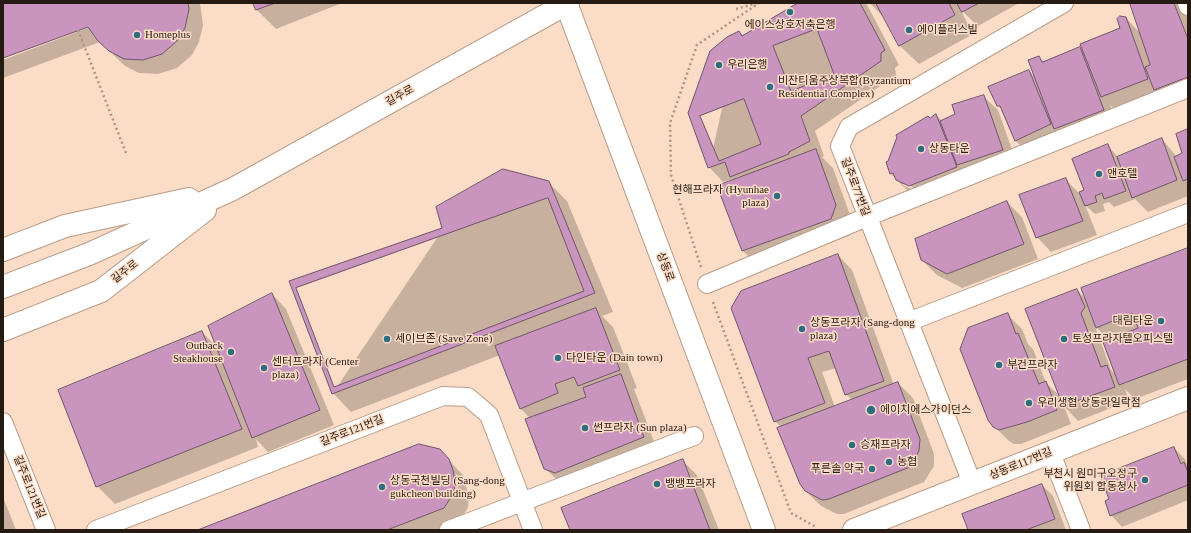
<!DOCTYPE html>
<html>
<head>
<meta charset="utf-8">
<style>
  body { margin:0 }
  #map { position:relative; width:1191px; height:533px; overflow:hidden; background:#fbdcc6; font-family:"Times New Roman",serif }
  canvas { display:block }
  .frame { position:absolute; inset:0; border:4px solid #261b13; pointer-events:none }
</style>
</head>
<body>
<div id="map">
<canvas width="1191" height="533"></canvas>
<div class="frame"></div>
</div>
<script>
const g = document.querySelector('canvas').getContext('2d');
g.lineJoin = 'round';
function paint(path, color) { g.fillStyle = color; g.fill(path, 'evenodd'); }
function stroke(path, color, width, dash) { g.strokeStyle = color; g.lineWidth = width; g.lineCap = dash ? 'butt' : 'round'; g.setLineDash(dash || []); g.stroke(path); }
function label(font, color, halo, rows, align = 'center') {
  g.font = font + ' "Times New Roman","Noto Sans KR",serif'; g.lineWidth = 3; g.setLineDash([]); g.textBaseline = 'middle'; g.strokeStyle = halo; g.fillStyle = color; for (const [text, x, y, turn = 0] of rows) {
    g.save(); g.translate(x, y); g.rotate((+turn || 0) * Math.PI / 180); g.textAlign = isNaN(turn) ? turn : align; if (halo) g.strokeText(text, 0, 0); g.fillText(text, 0, 0); g.restore();
  }
}
paint(new Path2D(`
  M3,3H200L203,25L199,42L192,55L177,68L158,74L139,73L125,66L100,42L3,78V60L93,26L92,24L3,57Z
  M254,3H342L276,29L257,10Z
  M796,3H866L899,65L895,68L896,75L815,131L824,156L822,157L833,168L853,223L849,236L761,268L743,251L718,187L735,181L733,179L723,182L709,167L739,32L743,36L797,5Z
  M870,3H1019L978,26L960,9L973,34L919,64L900,46L886,20Z
  M1131,3H1176L1187,14L1188,97L1117,111L1110,105L1118,125L1030,155L1015,140L1003,110L998,106L1029,71L1036,78L1039,57L1044,62L1080,48L1085,53L1122,29L1126,18L1141,34Z
  M983,96L998,110L1017,164L912,195L891,174L929,119L936,115L942,121L956,115ZM903,182L914,188L913,190L903,185Z
  M1188,130V196L1148,212L1135,199L1114,207L1109,202L1103,204L1105,211L1095,214L1085,205L1097,235L1051,252L1037,237L1065,179L1079,193L1085,191L1108,146L1118,157L1162,139L1177,157L1183,154Z
  M548,182L567,201L613,312L602,316L613,327L637,388L634,389L658,452L560,483L545,468L530,418L521,409L500,355L351,412L333,393L443,229Z
  M1007,202L1022,217L1038,259L962,288L937,275L922,260Z
  M1188,249V379L1135,399L1125,389L1129,401L1078,421L1064,406L1071,424L1021,444H1014L1009,441L994,426L1008,315L1022,329L1028,344L1033,349L1046,383L1060,396L1077,290L1086,299ZM1095,326L1109,340L1117,376L1111,370Z
  M838,255L852,270L894,385L898,383L913,398L934,454V466L924,482L844,514H837L821,506L806,491L781,427L775,421ZM836,368L846,394L852,400L835,407L822,372Z
  M272,294L286,309L334,425L268,452L256,439L258,447L115,504L97,486L202,332L217,347Z
  M1174,448L1185,459L1188,467V500L1122,527L1111,515Z
  M439,450L463,475L469,497L468,507L459,523L440,530H201Z
  M682,460L697,475L719,530H571Z
  M1042,485L1053,496L1066,530H969Z
  M3,497L16,530H3Z`), '#0003');
const building = new Path2D(`
  M3,3H188L189,9L185,28L177,41L162,54L143,60L124,59L109,51L98,41L88,27L3,58Z
  M253,3H275L256,10Z
  M795,3H860L885,50L881,53V61L801,116L810,141L789,152V154L730,177L725,162L708,168L688,113L710,51L727,37L739,31L742,36L796,4Z
  M876,3H949L955,15L899,46Z
  M957,3H979L962,12Z
  M1130,3H1174L1188,39V77L1154,90L1145,67L1150,65Z
  M1120,16L1126,17L1148,79L1101,97L1080,44L1120,28L1117,19Z
  M817,29L834,74L791,91L773,46Z
  M1080,47L1104,110L1054,129L1028,60L1039,56L1042,62Z
  M1029,70L1051,124L1015,141L1000,106H997L988,87Z
  M984,95L1003,150L957,165L940,121L955,114L952,105Z
  M744,99L761,144L719,161L700,116Z
  M936,114L957,167L909,186L896,180L893,173L890,174L886,162L888,161L897,137L896,135L928,116L930,118Z
  M1188,129V179L1183,181L1174,157L1182,153L1176,134Z
  M1162,138L1177,180L1132,198L1117,157Z
  M1108,144L1126,191L1104,199L1102,193L1095,196L1097,202L1085,206L1079,192L1084,190L1072,159Z
  M816,149L836,205L831,219L742,251L717,186Z
  M503,169L549,181L595,293L332,394L289,281L442,228L436,207Z
  M1066,178L1083,221L1036,238L1019,195Z
  M548,198L584,291L334,387L296,288Z
  M1007,201L1024,244L947,274L921,260L915,239Z
  M1188,248V359L1119,385L1103,342L1138,328L1132,313L1096,328L1081,288Z
  M838,254L884,381L845,395L829,351L808,358L825,403L774,422L731,308L741,291Z
  M1077,289L1085,307L1081,313L1101,367L1107,365L1115,387L1063,406L1025,309Z
  M272,293L320,410L252,438L208,326Z
  M596,308L620,370L578,386L574,377L555,384L558,393L520,409L495,346Z
  M1008,313L1016,334L1018,333L1039,384L1046,381L1057,410L1027,422L999,430L993,427L988,420L960,349L968,328Z
  M202,331L242,429L96,487L58,390Z
  M621,374L644,437L555,473L544,469L525,419L586,397L583,388Z
  M898,382L920,439L919,451L910,467L829,499L822,500L805,491L800,484L777,428Z
  M419,444L440,449L449,459L453,470L455,482L454,492L444,508L387,530H198Z
  M1174,447L1181,464L1184,462L1188,472V485L1110,516L1105,501L1109,499L1100,476Z
  M683,459L710,530H570L561,508Z
  M1042,484L1055,519L1026,530H968L962,514Z`);
paint(building, '#c994be');
stroke(building, '#6f5569', 1);
const street = new Path2D(`
  M1187,3L1188,6
  M707,284L867,217L1188,88
  M908,322L1188,213
  M3,422L46,530
  M1051,453L1081,530
  M972,483L840,146L849,127L1064,3
  M96,530L443,396L468,397L489,415L533,530
  M449,530L694,436`);
const secondary = new Path2D(`
  M566,3L764,530
  M3,250L65,226L189,199
  M3,287L89,254L233,189L568,3
  M3,330L101,291L205,210
  M854,530L1188,398`);
stroke(street, '#b99c87', 20);
stroke(secondary, '#b99c87', 24);
stroke(new Path2D(`
  M736,9L757,3
  M78,30L126,153
  M701,267L671,175L670,123L697,45L759,3
  M713,302L791,513L816,527`), '#ad9584', 2.5, [2, 3]);
stroke(street, '#fff', 18);
stroke(secondary, '#fff', 22);
for (const [x, y, r, color] of [
  [790,12,4,"#2e6e82"],
  [909,30,4,"#2e6e82"],
  [137,35,4,"#2e6e82"],
  [719,65,4,"#2e6e82"],
  [770,87,4,"#2e6e82"],
  [921,149,4,"#2e6e82"],
  [1099,174,4,"#2e6e82"],
  [777,196,4,"#2e6e82"],
  [1161,321,4,"#2e6e82"],
  [802,329,4,"#2e6e82"],
  [387,339,4,"#2e6e82"],
  [1064,339,4,"#2e6e82"],
  [231,352,4,"#2e6e82"],
  [558,358,4,"#2e6e82"],
  [999,365,4,"#2e6e82"],
  [264,368,4,"#2e6e82"],
  [1029,403,4,"#2e6e82"],
  [871,410,5,"#2e6e82"],
  [585,428,4,"#2e6e82"],
  [852,445,4,"#2e6e82"],
  [889,462,4,"#2e6e82"],
  [872,469,4,"#2e6e82"],
  [1145,480,4,"#2e6e82"],
  [657,484,4,"#2e6e82"],
  [382,487,4,"#2e6e82"]
]) { const dot = new Path2D(); dot.arc(x, y, r, 0, 2 * Math.PI); g.fillStyle = color; g.fill(dot); stroke(dot, '#fbdcc6', 1.5); }
label('11px', '#261b13', '#fbdcc6', [
  ["에이스상호저축은행",790,25,"center"],
  ["에이플러스빌",917,30],
  ["Homeplus",145,35],
  ["우리은행",727,65],
  ["비잔티움주상복합(Byzantium",778,81],
  ["Residential Complex)",778,94],
  ["상동타운",929,149],
  ["앤호텔",1107,174],
  ["현해프라자 (Hyunhae",769,190,"right"],
  ["plaza)",769,203,"right"],
  ["대림타운",1153,321,"right"],
  ["상동프라자 (Sang-dong",810,323],
  ["plaza)",810,336],
  ["세이브존 (Save Zone)",395,339],
  ["토성프라자텔오피스텔",1072,339],
  ["Outback",223,346,"right"],
  ["Steakhouse",223,359,"right"],
  ["다인타운 (Dain town)",566,358],
  ["센터프라자 (Center",272,362],
  ["plaza)",272,375],
  ["부건프라자",1007,365],
  ["우리생협 상동라일락점",1037,403],
  ["에이치에스가이던스",880,410],
  ["썬프라자 (Sun plaza)",593,428],
  ["승재프라자",860,445],
  ["농협",897,462],
  ["푸른솔 약국",864,469,"right"],
  ["부천시 원미구오정구",1137,474,"right"],
  ["위원회 합동청사",1137,487,"right"],
  ["상동국천빌딩 (Sang-dong",390,481],
  ["gukcheon building)",390,494],
  ["뱅뱅프라자",665,484]
], 'left');
label('11px', '#261b13', '#fbdcc6', [
  ["길주로",400,96,-29],
  ["길주로77번길",855,187,69],
  ["상동로",665,267,69],
  ["길주로",125,272,-38],
  ["길주로121번길",352,431,-21],
  ["상동로117번길",1021,464,-22],
  ["길주로121번길",29,487,68]
]);
</script>
</body>
</html>
